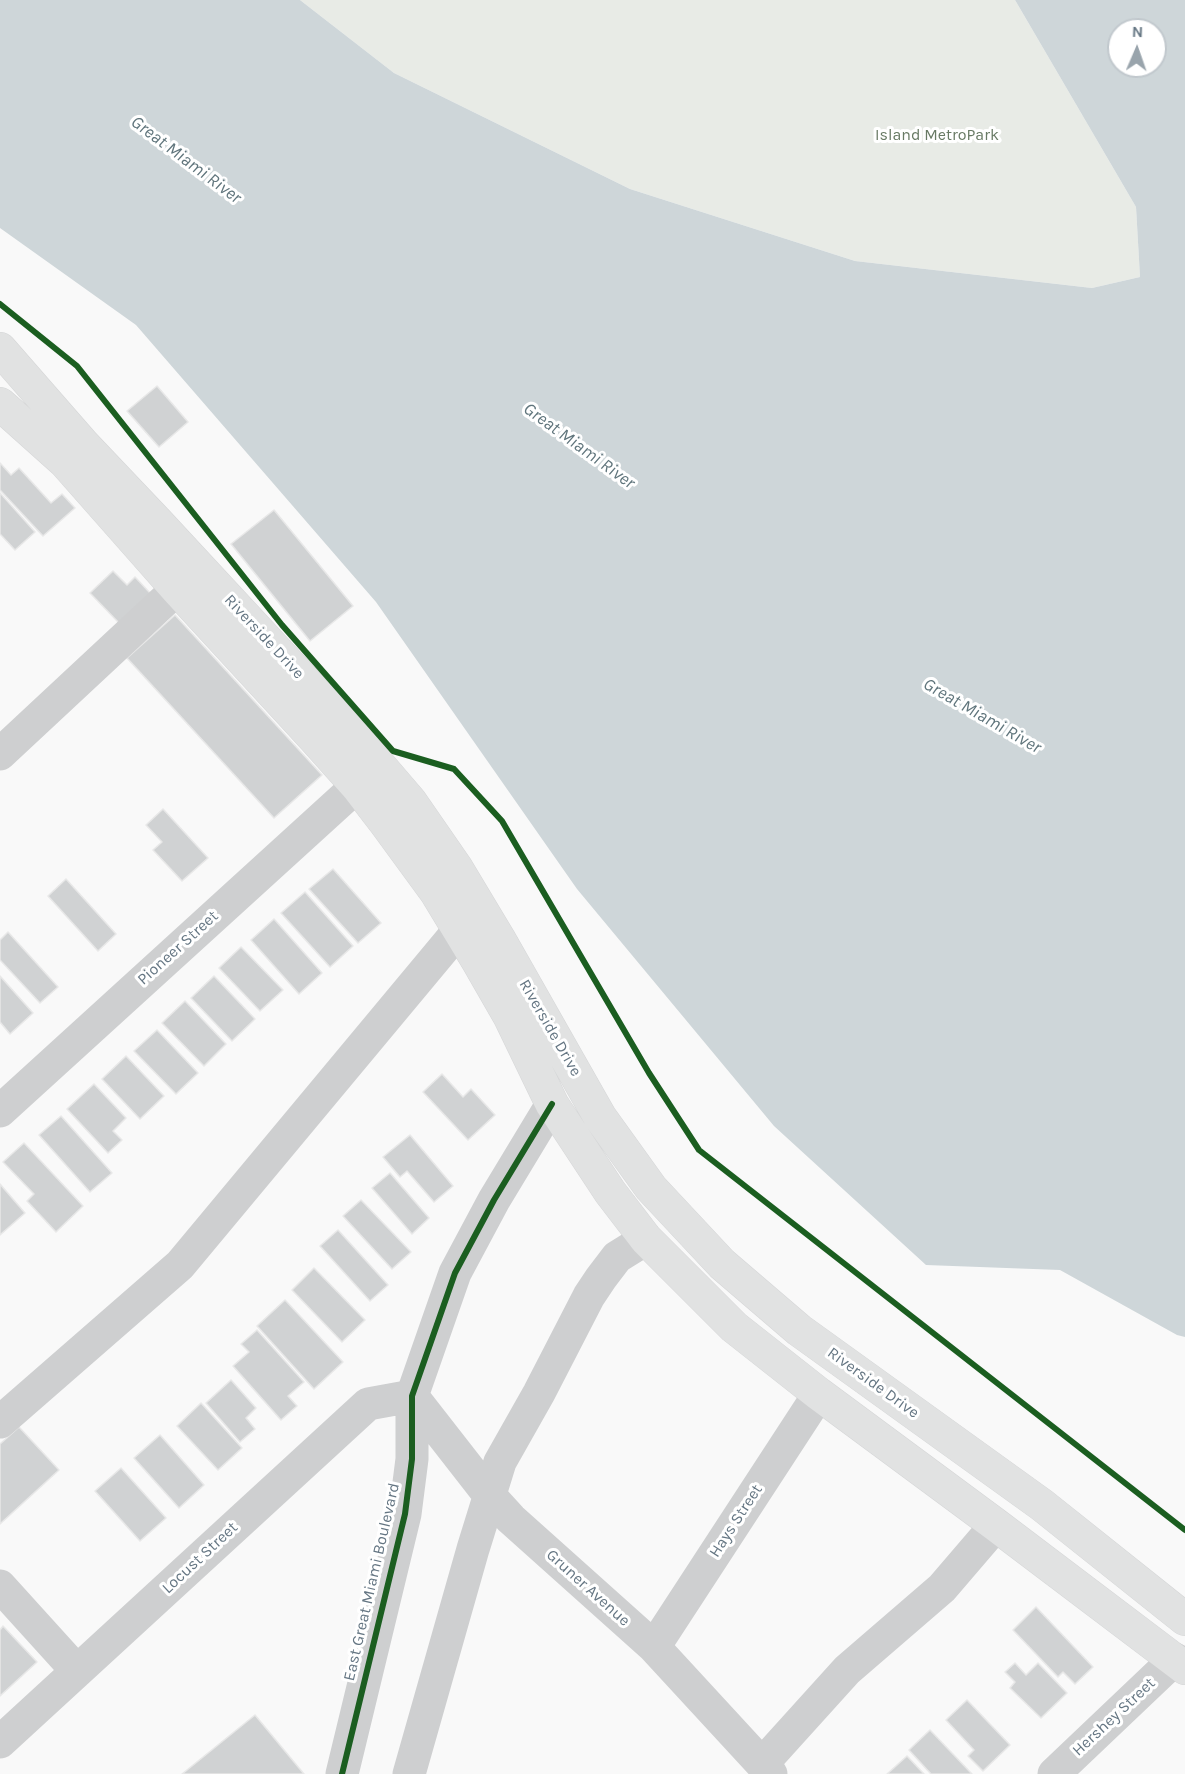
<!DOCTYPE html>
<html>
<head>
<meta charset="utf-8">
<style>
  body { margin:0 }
  #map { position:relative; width:1185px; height:1774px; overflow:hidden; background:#f9f9f9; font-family:Karla,sans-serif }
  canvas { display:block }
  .north { position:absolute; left:1107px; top:18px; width:60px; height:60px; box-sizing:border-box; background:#fff; border:2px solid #c1c8cd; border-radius:50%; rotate:2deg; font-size:16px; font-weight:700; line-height:24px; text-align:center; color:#657683 }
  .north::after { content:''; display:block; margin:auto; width:21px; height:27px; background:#99a4ac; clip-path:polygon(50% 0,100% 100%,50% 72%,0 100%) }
</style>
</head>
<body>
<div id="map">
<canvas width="1185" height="1774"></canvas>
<div class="north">N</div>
</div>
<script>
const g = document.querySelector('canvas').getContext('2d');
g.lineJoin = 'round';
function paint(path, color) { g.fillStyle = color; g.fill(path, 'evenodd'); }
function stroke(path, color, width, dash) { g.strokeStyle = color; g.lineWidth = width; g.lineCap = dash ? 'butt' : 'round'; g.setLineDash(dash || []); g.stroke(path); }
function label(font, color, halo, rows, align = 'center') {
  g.font = font + ' Karla,sans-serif'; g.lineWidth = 6; g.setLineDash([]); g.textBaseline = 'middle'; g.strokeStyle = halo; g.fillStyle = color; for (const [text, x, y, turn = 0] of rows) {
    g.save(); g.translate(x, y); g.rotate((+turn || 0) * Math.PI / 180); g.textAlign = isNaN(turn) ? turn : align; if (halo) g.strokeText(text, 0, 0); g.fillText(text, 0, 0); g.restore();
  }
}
paint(new Path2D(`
  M300,0H1015L1136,207L1140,277L1092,288L855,261L630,189L394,73Z`), '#e8ebe6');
paint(new Path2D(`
  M0,0H300L394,73L630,189L855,261L1092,288L1140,277L1136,207L1015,0H1185V1337L1177,1335L1060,1270L926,1265L774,1126L577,889L376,602L136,325L0,228ZM1119,30H1155V66H1119Z`), '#ced6d9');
const building = new Path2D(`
  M157,386L188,422L159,447L127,411Z
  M0,463L11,475L19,468L51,503L62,494L75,508L43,536L0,490Z
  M0,493L35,532L15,550L0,534Z
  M274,510L353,606L310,641L231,544Z
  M113,571L127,585L135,577L151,594L120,624L90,593Z
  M175,615L322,775L274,818L127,658Z
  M163,809L208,858L182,881L153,850L162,842L146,825Z
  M333,869L381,923L358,943L309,889Z
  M66,879L116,934L98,951L48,896Z
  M305,892L353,946L330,967L281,913Z
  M274,919L322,973L299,994L251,940Z
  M8,932L58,987L40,1003L0,960V940Z
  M241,947L283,990L260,1011L219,968Z
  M0,976L33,1013L10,1034L0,1022Z
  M214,976L255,1019L232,1041L191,998Z
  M185,1001L226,1044L204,1066L162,1023Z
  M157,1030L198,1073L176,1094L134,1051Z
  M126,1056L164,1096L140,1119L102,1079Z
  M442,1074L463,1097L471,1089L495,1115L468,1140L423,1092Z
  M94,1084L126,1118L113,1131L122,1140L108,1153L67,1109Z
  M61,1116L112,1173L90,1192L39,1135Z
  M410,1135L453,1186L434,1202L407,1171L400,1177L383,1157Z
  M24,1143L83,1206L56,1232L27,1201L34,1194L3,1162Z
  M390,1173L429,1218L412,1234L372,1188Z
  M0,1184L25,1213L0,1235Z
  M361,1200L411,1252L392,1269L343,1216Z
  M338,1230L388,1285L370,1301L320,1246Z
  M314,1268L365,1320L342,1342L292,1290Z
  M285,1300L343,1362L314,1389L257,1326Z
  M257,1330L304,1382L288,1396L297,1406L281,1420L233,1366L249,1352L241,1344Z
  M231,1380L256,1408L246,1418L255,1429L240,1442L206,1403Z
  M201,1403L242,1448L218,1470L177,1426Z
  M19,1427L59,1470L0,1524V1444Z
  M160,1435L204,1485L179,1508L134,1458Z
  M121,1468L166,1518L140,1541L95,1491Z
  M1036,1607L1093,1667L1075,1684L1063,1672L1058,1677L1013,1630Z
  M3,1626L37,1662L0,1696V1630Z
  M1015,1663L1026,1675L1038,1663L1067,1693L1041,1718L1010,1688L1015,1682L1005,1672Z
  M967,1700L1010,1745L983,1771L968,1756L974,1750L946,1720Z
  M255,1715L304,1774H182Z
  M930,1730L972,1774H931L909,1750Z
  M907,1756L924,1774H887Z`);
paint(building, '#d0d2d3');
stroke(building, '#e8e8e8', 1.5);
const major = new Path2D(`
  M0,349L83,444L158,523L338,717L410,801L457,869L499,939L600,1117L651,1188L722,1264L799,1330L1042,1505L1185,1619
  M0,404L65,462L177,589L315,739L357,786L387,825L436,892L479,963L510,1017L552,1104L610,1192L646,1239L734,1327L819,1394L996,1525L1185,1668`);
stroke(major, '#d5d6d7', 34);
stroke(new Path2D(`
  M0,754L177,589
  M0,1111L357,786
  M412,1396L490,1496L511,1519L654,1647L771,1774
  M0,1422L180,1265L459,930
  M0,1586L77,1671
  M654,1647L819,1394
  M0,1742L368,1404L412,1396
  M762,1764L847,1670L942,1588L996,1525
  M342,1774L405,1514L412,1459V1396L455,1273L494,1200L552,1104
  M409,1774L473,1549L500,1462L539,1393L589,1296L601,1278L617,1257L646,1239
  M1054,1774L1175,1659`), '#cecfd0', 33);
stroke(major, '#e1e2e2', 33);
stroke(new Path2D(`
  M0,304L77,366L282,625L393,751L454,769L502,821L649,1073L699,1150L1185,1530
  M342,1774L405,1514L412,1459V1396L455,1273L494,1200L552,1104`), '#1b5e20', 6);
label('16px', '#687a64', '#fff', [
  ["Island MetroPark",937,135]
]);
label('16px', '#657683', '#fff', [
  ["Riverside Drive",264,637,47],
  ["Pioneer Street",178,948,-42],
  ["Riverside Drive",550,1028,60],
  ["Riverside Drive",873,1383,36],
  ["Hays Street",736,1521,-57],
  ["Locust Street",200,1558,-43],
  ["East Great Miami Boulevard",372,1582,-77],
  ["Gruner Avenue",588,1588,42],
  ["Hershey Street",1114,1717,-43]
]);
label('italic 18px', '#60757c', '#fff', [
  ["Great Miami River",186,160,37],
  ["Great Miami River",579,446,36],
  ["Great Miami River",982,716,30]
]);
</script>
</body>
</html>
